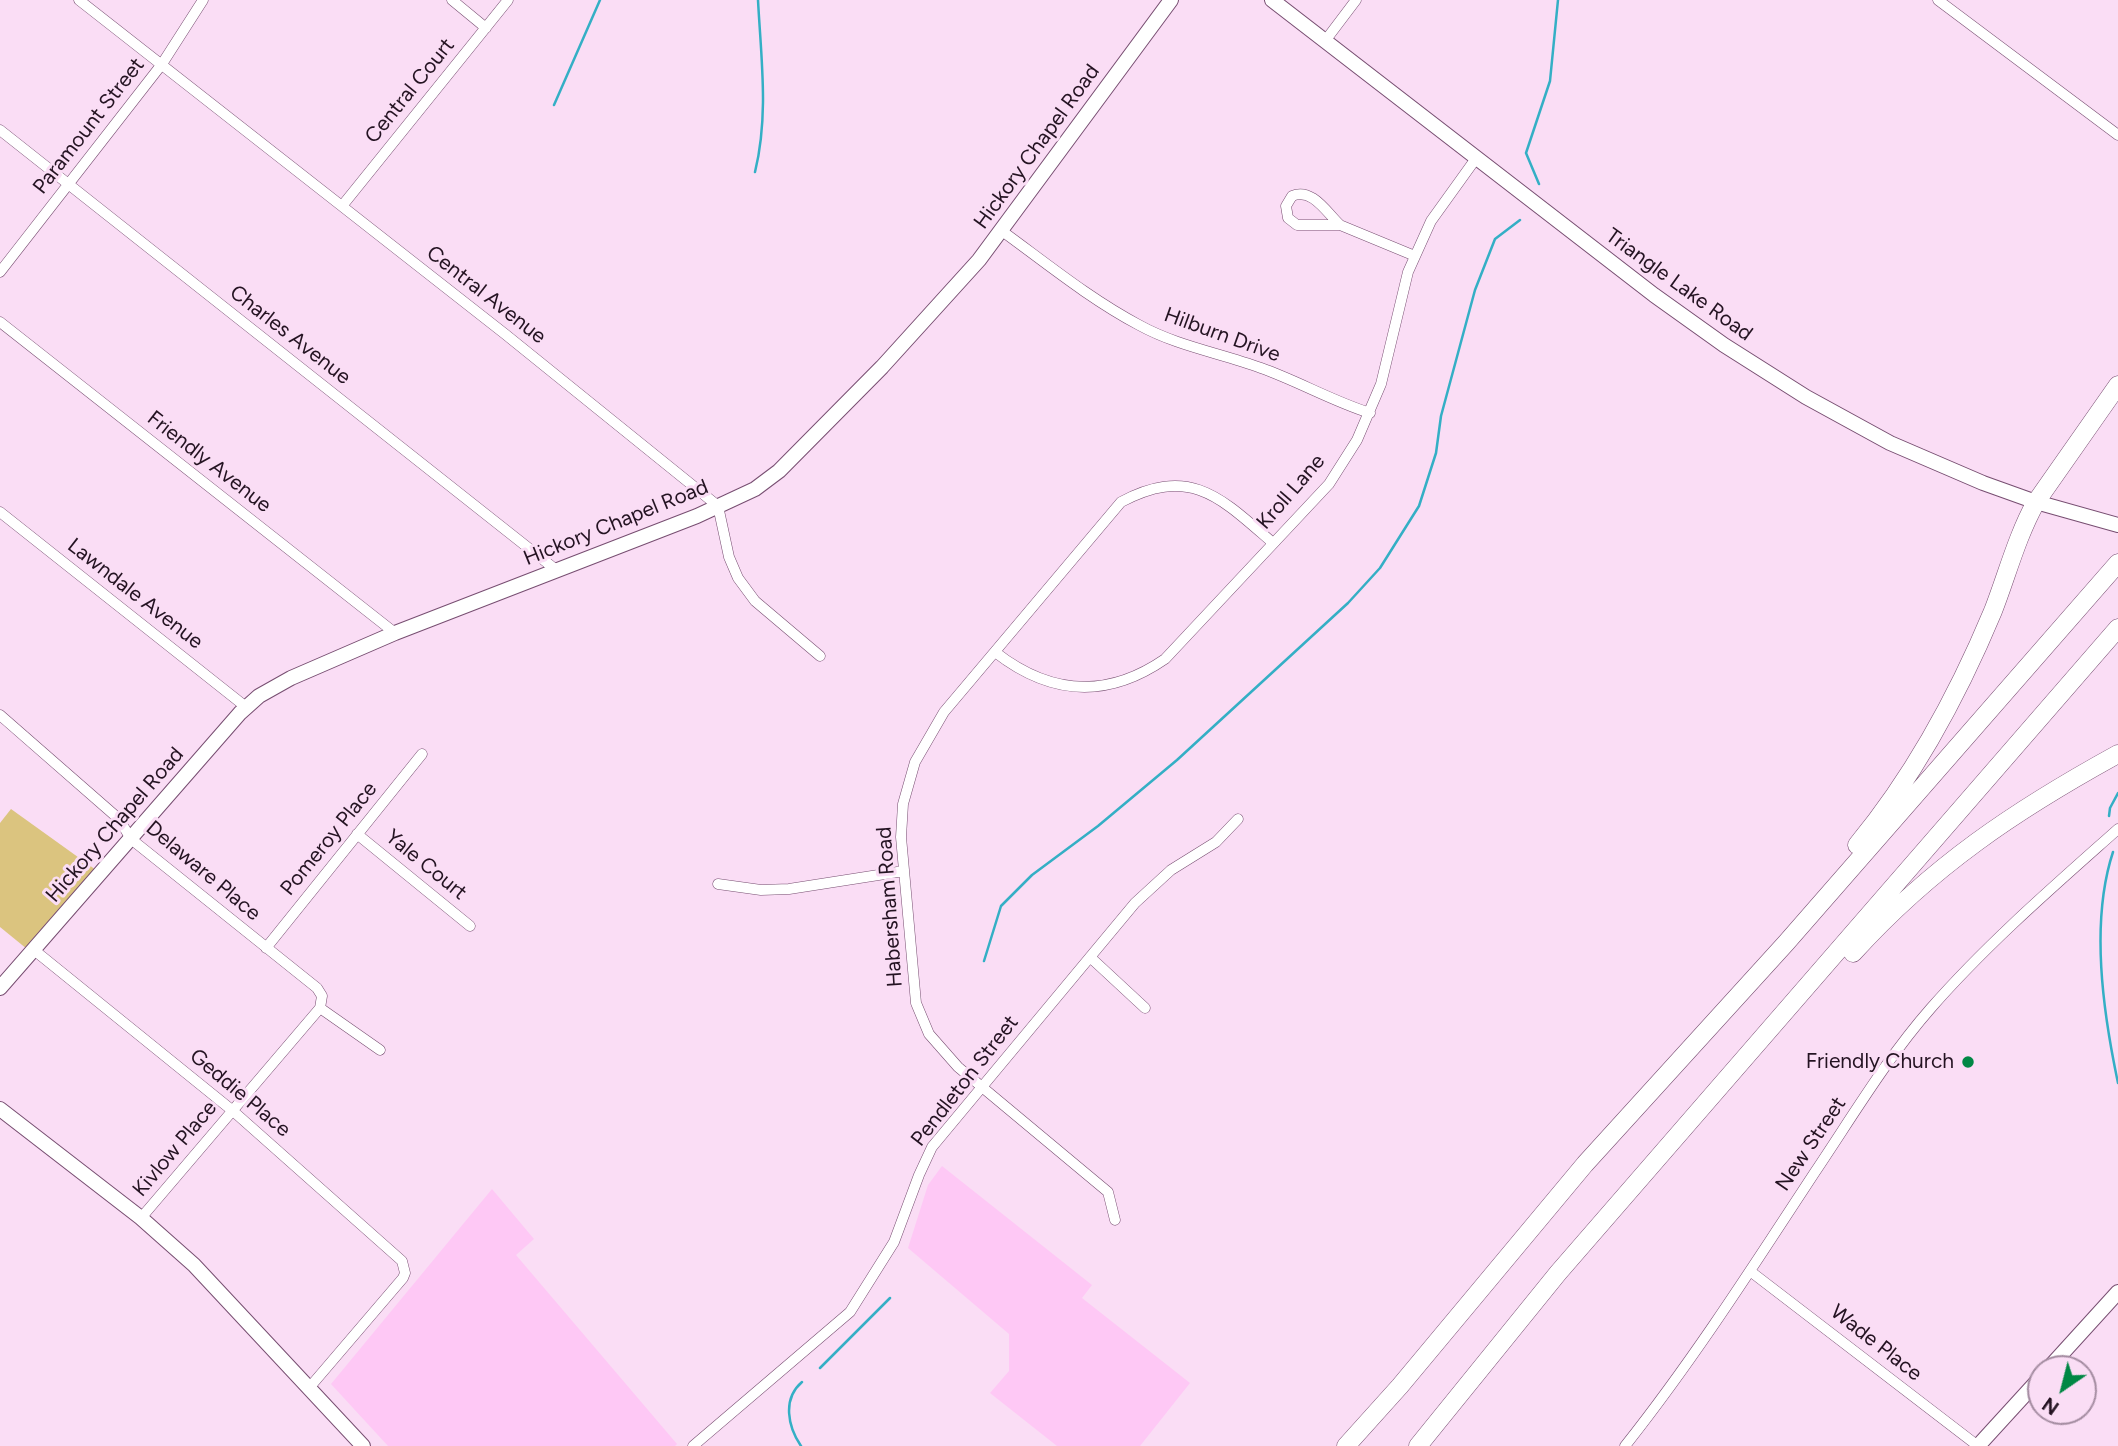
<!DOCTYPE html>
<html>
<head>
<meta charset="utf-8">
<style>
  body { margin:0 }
  #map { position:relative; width:2118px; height:1446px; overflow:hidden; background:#faddf5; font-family:Figtree,sans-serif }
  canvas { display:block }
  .north { position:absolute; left:2027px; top:1355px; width:70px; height:70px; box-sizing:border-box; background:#faddf5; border:2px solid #a48ca1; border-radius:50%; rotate:215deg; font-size:19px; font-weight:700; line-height:28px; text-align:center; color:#241322 }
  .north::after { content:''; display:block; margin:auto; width:24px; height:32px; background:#008744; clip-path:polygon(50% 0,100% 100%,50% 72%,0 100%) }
</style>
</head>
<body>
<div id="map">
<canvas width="2118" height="1446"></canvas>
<div class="north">N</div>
</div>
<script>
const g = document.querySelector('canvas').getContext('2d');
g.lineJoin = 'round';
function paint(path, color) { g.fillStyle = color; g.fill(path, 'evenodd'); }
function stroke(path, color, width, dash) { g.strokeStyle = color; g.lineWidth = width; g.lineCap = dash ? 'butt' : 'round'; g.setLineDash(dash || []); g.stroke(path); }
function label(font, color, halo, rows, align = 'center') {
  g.font = font + ' Figtree,sans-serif'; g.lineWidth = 6; g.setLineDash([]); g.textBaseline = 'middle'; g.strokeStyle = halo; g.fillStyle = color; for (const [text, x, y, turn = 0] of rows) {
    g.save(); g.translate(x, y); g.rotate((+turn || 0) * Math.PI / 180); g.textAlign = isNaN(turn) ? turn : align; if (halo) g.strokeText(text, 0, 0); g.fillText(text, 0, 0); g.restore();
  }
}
paint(new Path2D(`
  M942,1166L1092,1285L1082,1298L1190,1383L1140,1446H1057L990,1393L1009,1371V1334L908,1248L928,1185Z
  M492,1189L534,1239L516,1255L677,1444L675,1446H388L331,1384Z`), '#fec8f5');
paint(new Path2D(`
  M11,809L96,870L27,949L0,927V823Z`), '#dbc47f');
stroke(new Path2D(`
  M554,105L600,0
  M755,172C769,115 761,58 758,0
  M1539,184L1526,153L1550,81L1558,0
  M2109,816L2110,808L2118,793
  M2113,852C2090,922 2103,1012 2118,1083
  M984,961L1001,906L1032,875L1098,826L1177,760L1348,603L1380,568L1419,506L1436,453L1441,416L1475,290L1495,239L1520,220
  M820,1368L890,1298
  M801,1446C788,1427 782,1399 802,1382`), '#34afc5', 2.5);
const street = new Path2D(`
  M79,0L505,334L718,506L729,557L738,578L755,601L820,656
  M452,0L486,28
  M1938,0L2118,135
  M1325,41L1356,0
  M0,130L555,569
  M342,206L508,0
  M1340,225C1327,213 1312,187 1292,196L1286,206L1288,218L1297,225H1340L1415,256
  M1002,231C1046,263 1090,299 1139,325C1177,346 1220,353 1261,368C1298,381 1332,401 1370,413
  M0,272L162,64L203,0
  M0,322L395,633
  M0,512L246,707
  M995,652C1050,695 1107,699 1165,659L1329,484L1357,440L1381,384L1408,272L1431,221L1477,157
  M0,715L119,819L131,839L317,988L322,996L320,1008
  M357,834L470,926
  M718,884L761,890L789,889L904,871
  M266,948L422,754
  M34,950L233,1111L402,1261L405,1273L403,1278L309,1388
  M1090,957L1145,1008
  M320,1008L380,1050
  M141,1218L320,1008
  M1115,1220L1108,1192L958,1067L929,1034L916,1003L901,837L903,804L915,762L944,712L1121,502C1191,465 1221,498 1273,543
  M1750,1271L1978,1446
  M693,1446L850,1312L894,1242L919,1175L932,1147L1135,903L1171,870L1216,842L1238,819
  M1625,1446C1694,1359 1754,1265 1815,1172C1852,1117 1887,1058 1931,1008C1988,943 2054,886 2118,829`);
const secondary = new Path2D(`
  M1272,0L1654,295L1724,345L1806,397L1890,443L1983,483L2036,502L2118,525
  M0,988L240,713L259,696L291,678L395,633L697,516L755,489L779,471L882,367L979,260L1171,0
  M0,1109L141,1218L194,1265L363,1446
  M2048,1369L2118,1292
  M1978,1446L2041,1377`);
const highway = new Path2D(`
  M1857,845C1915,775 1958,695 1993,611C2007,575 2017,536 2036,502L2118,385
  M1853,953C1932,866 2016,810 2118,754
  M1346,1446L1400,1386L1585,1164L1786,943L2118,563
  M1418,1446L1558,1273L2118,628`);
stroke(street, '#774e71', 11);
stroke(secondary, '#774e71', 16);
stroke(highway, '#774e71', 19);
stroke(street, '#fff', 10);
stroke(secondary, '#fff', 14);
stroke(highway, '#fff', 18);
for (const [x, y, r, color] of [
  [1968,1062,7,"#008744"]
]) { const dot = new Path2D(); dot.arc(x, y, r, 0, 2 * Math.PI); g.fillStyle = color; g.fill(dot); stroke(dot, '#faddf5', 2.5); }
label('21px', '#241322', '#faddf5', [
  ["Central Court",410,91,-51],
  ["Paramount Street",89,126,-52],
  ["Hickory Chapel Road",1037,147,-54],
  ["Triangle Lake Road",1679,285,36],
  ["Central Avenue",486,295,38],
  ["Charles Avenue",290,335,38],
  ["Hilburn Drive",1222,335,20],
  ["Friendly Avenue",209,462,38],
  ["Kroll Lane",1291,492,-49],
  ["Hickory Chapel Road",616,523,-22],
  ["Lawndale Avenue",135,594,38],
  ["Hickory Chapel Road",115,825,-49],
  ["Pomeroy Place",329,839,-51],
  ["Yale Court",426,865,39],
  ["Delaware Place",203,871,40],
  ["Habersham Road",890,907,-94],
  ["Pendleton Street",965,1081,-52],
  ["Geddie Place",240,1093,40],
  ["New Street",1811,1144,-56],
  ["Kivlow Place",175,1149,-50],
  ["Wade Place",1876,1343,38]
]);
label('21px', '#241322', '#faddf5', [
  ["Friendly Church",1954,1062]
], 'right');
</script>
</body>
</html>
